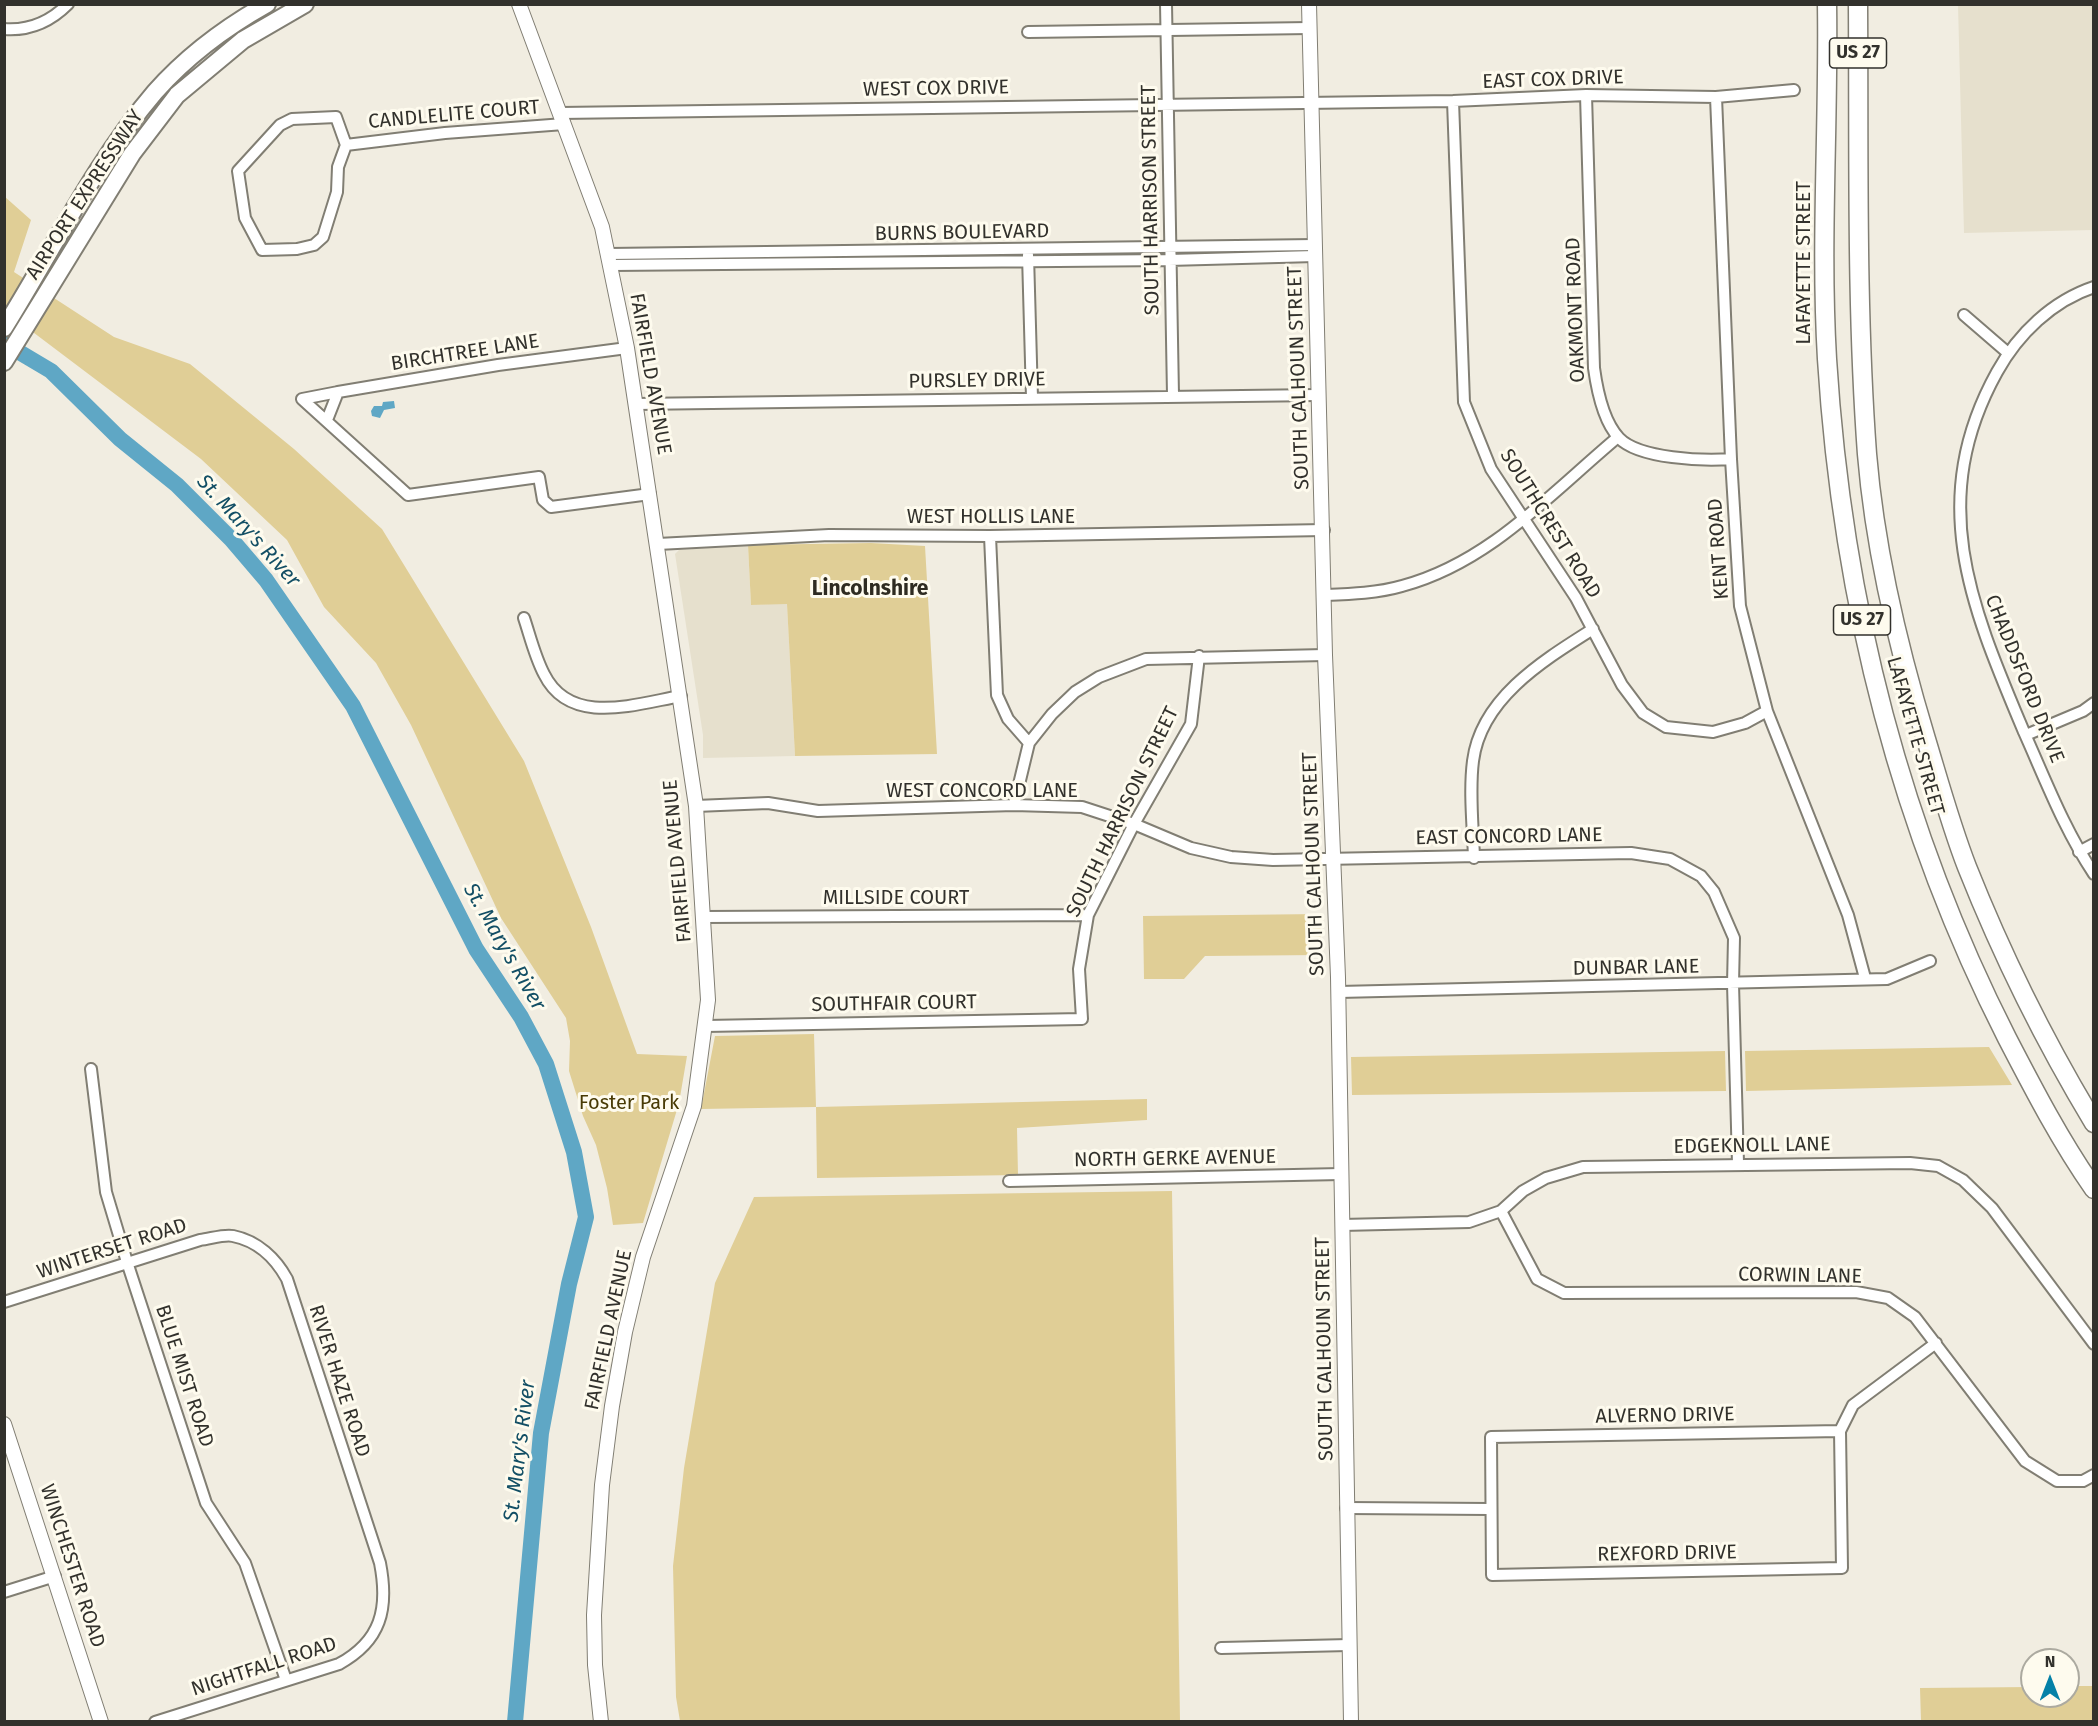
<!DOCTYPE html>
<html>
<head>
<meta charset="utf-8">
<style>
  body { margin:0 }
  #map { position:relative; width:2098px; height:1726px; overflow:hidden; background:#f1ede1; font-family:"Fira Sans",sans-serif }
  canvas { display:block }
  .frame { position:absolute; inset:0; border:6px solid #32312c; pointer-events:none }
  .north { position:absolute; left:2020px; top:1648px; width:60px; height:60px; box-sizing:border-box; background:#fefbee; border:2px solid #acaaa0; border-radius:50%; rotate:0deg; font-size:16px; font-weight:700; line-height:24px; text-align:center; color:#32312c }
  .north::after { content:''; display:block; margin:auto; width:21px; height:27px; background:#0581a7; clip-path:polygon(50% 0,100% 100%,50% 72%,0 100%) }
</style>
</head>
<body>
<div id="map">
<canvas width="2098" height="1726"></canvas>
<div class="frame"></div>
<div class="north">N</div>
</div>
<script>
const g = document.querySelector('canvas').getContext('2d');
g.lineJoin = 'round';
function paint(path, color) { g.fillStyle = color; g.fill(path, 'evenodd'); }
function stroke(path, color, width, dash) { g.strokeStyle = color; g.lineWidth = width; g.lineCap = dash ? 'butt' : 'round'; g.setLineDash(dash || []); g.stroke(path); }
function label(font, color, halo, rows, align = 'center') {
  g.font = font + ' "Fira Sans",sans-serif'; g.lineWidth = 6; g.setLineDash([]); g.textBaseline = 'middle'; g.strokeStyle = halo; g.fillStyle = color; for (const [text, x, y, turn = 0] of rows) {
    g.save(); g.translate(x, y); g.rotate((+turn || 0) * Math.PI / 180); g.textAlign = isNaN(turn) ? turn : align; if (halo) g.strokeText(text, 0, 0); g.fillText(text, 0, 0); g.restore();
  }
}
paint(new Path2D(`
  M1958,5H2093V230L1964,233Z
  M748,545L751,605L787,603L795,756L703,758V735L675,554L679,550Z`), '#e6e0cd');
paint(new Path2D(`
  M4,196L31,220L14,272L114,337L190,364L294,449L382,529L524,761L591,927L637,1054L687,1056L679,1103L643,1223L613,1225L607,1188L596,1145L583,1116L569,1071L570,1041L566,1018L501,918L411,725L376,663L324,607L287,540L201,459L5,311Z
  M871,543L925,546L937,754L795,756L787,604L751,605L748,545Z
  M1320,914L1321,955L1205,956L1184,979H1144L1143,916Z
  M814,1034L816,1107L1147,1099V1120L1017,1128L1018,1175L817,1178L816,1107L701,1109L715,1036Z
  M1989,1047L2012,1085L1746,1091L1745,1051Z
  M1725,1051L1726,1091L1352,1095L1351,1057Z
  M1172,1191L1180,1721H680L676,1697L673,1566L684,1468L715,1283L754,1197Z
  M2068,1686H2093V1721H1921L1920,1688L2032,1687V1696H2068Z`), '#e0ce96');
paint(new Path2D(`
  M394,401L395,408L384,410L380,418L372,416L371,411L374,406H382L383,402Z`), '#5fa7c5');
stroke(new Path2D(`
  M4,343L51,371L120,439L177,485L231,539L266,580L353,706L476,949L521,1017L546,1064L574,1152L586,1217L569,1284L541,1433L515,1722`), '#5fa7c5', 16);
const street = new Path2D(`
  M1166,4L1173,395
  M4,29C29,31 50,22 68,4
  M1028,32L1310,28
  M1586,95L1594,368C1597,390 1603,421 1619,438C1639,459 1704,461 1731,459
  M1716,97L1731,459L1740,606L1767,711L1848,915L1865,978
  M1453,101L1464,402L1491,469L1576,598L1622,685L1643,713L1666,727L1713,732L1745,723L1767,711
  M560,113L1453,101L1586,95L1716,97L1794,90
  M346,145L336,117L292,119L280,125L238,171L245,218L262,250L297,249L314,245L323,237L337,192L338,167L346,145L445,133L564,124
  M609,254L1315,245
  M1028,255L1032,398
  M612,265L1169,260L1315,256
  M2094,287C2052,301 2018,334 1997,372C1925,502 1972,608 2024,732C2046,781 2064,829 2094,874
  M1964,315L2008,353
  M302,399L408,495L539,477L543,500L551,507L650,494
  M302,399L338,392
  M636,404L1318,395
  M327,420L338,392L498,365L627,348
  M990,536L997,695L1008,719L1029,743
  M658,544L829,535L990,536L1324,530
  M1325,595C1351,594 1378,593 1402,586C1489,563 1551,493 1618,437
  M524,618C530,636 535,657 544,674C570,727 635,704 681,696
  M2026,735L2083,711L2094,703
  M1014,805L1029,743L1052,714L1075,692L1099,677L1146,659L1325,655
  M696,806L768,803L818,811L1014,805L1082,807L1134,824L1191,848L1231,857L1273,860L1631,853L1670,859L1701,876L1714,892L1734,938L1733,984L1738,1163
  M2079,852L2094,844
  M1474,858C1473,826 1469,792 1473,761C1481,698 1544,660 1593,629
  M704,917L1088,915
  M1339,992L1887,979L1930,961
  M706,1026L1082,1019L1079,969L1088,915L1134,824L1191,724L1199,656
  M91,1069L106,1192L127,1262L206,1503L245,1563L286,1680
  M1009,1181L1341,1174
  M1501,1211L1537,1279L1564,1293L1856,1292L1888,1298L1915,1317L2025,1461L2057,1481H2083L2094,1475
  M1342,1225L1469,1222L1501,1211L1523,1191L1546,1178L1583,1167L1910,1163L1938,1166L1963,1180L1992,1208L2094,1344
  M4,1302L200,1240C210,1239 224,1234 233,1236C258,1241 276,1259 287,1279L380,1563C389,1609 381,1641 339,1664L155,1722
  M1840,1431L1491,1437L1492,1575L1842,1568L1840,1431L1853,1405L1936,1343
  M1346,1508L1490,1509
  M4,1592L55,1576
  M1221,1648L1349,1645`);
const secondary = new Path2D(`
  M519,4L602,227L627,348L696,806L708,1000L694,1106L643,1257L625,1332L612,1406L602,1485L594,1615L595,1665L601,1722
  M1309,4L1325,655L1338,977L1351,1722
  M4,1424L101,1722`);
const primary = new Path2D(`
  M4,328C53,250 95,162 155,92C186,57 226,27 267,4
  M4,362L132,154L177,95L243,40L305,4`);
const highway = new Path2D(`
  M1827,4C1829,122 1820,241 1827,359C1842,598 1898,824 2007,1038C2034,1090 2061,1142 2094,1189
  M1858,4C1859,154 1856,305 1867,454C1875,551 1898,647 1926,739C1939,782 1951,826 1967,867C2002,955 2045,1042 2094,1123`);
stroke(street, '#817e73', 14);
stroke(secondary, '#817e73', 16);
stroke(primary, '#817e73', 20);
stroke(highway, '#817e73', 21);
stroke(street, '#fff', 10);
stroke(secondary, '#fff', 14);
stroke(primary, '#fff', 16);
stroke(highway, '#fff', 18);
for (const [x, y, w] of [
  [1858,53,57],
  [1862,620,57]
]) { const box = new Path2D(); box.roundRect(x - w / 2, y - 15, w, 30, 4.5); g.fillStyle = '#fefbee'; g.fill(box); stroke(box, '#32312c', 1.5); }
label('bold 18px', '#32312c', null, [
  ["US 27",1858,53],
  ["US 27",1862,620]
]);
label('20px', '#32312c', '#fefbee', [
  ["EAST COX DRIVE",1553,80,-2],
  ["WEST COX DRIVE",936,89,-1],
  ["CANDLELITE COURT",454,115,-5],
  ["AIRPORT EXPRESSWAY",85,195,-57],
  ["SOUTH HARRISON STREET",1151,200,-91],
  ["BURNS BOULEVARD",962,233,-1],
  ["LAFAYETTE STREET",1804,263,-90],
  ["OAKMONT ROAD",1576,310,-92],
  ["BIRCHTREE LANE",465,353,-9],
  ["FAIRFIELD AVENUE",650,374,80],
  ["SOUTH CALHOUN STREET",1299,378,-92],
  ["PURSLEY DRIVE",977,381,-1],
  ["WEST HOLLIS LANE",991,517],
  ["SOUTHCREST ROAD",1550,524,58],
  ["KENT ROAD",1719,549,-94],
  ["CHADDSFORD DRIVE",2024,679,68],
  ["LAFAYETTE STREET",1915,736,74],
  ["WEST CONCORD LANE",982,791],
  ["SOUTH HARRISON STREET",1123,812,-64],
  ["EAST CONCORD LANE",1509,837,-1],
  ["FAIRFIELD AVENUE",678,861,-95],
  ["SOUTH CALHOUN STREET",1314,864,-92],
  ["MILLSIDE COURT",896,898],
  ["DUNBAR LANE",1636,968,-1],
  ["SOUTHFAIR COURT",894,1004,-1],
  ["EDGEKNOLL LANE",1752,1146,-1],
  ["NORTH GERKE AVENUE",1175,1159,-1],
  ["WINTERSET ROAD",112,1249,-18],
  ["CORWIN LANE",1800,1276,1],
  ["FAIRFIELD AVENUE",609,1330,-78],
  ["SOUTH CALHOUN STREET",1325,1349,-91],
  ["BLUE MIST ROAD",184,1376,72],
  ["RIVER HAZE ROAD",339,1381,72],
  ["ALVERNO DRIVE",1665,1416,-1],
  ["REXFORD DRIVE",1667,1554,-1],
  ["WINCHESTER ROAD",72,1566,72],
  ["NIGHTFALL ROAD",264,1667,-18]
]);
label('20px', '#483a05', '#fefbee', [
  ["Foster Park",629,1103]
]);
label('italic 21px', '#134f65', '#fefbee', [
  ["St. Mary's River",248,531,48],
  ["St. Mary's River",504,947,60],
  ["St. Mary's River",520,1451,-83]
]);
label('bold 21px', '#2e2b21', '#fefbee', [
  ["Lincolnshire",870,589]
]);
</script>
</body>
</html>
